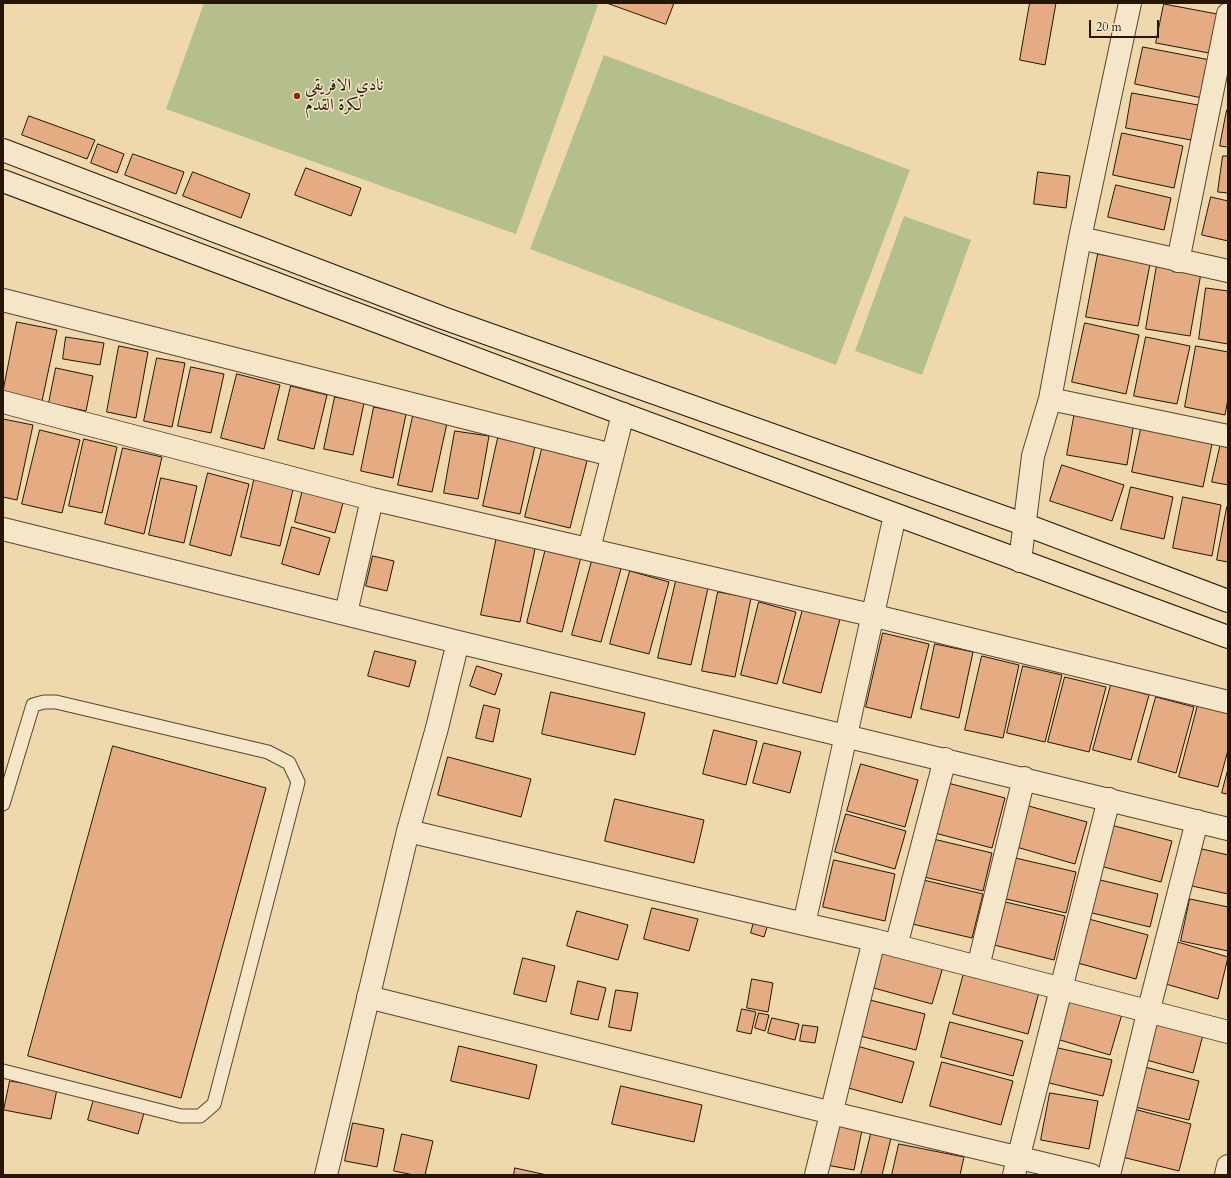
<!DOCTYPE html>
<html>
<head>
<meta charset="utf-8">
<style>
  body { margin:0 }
  #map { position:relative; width:1231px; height:1178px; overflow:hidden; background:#efd8ac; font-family:Cardo,serif }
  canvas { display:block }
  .frame { position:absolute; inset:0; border:4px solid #251506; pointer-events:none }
  .scale { position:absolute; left:1089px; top:20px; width:70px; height:18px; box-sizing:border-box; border:2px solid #251506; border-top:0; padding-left:5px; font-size:12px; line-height:14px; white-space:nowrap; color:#251506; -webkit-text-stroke:3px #f5e6c9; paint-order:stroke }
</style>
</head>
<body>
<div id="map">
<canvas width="1231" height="1178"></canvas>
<div class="frame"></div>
<div class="scale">20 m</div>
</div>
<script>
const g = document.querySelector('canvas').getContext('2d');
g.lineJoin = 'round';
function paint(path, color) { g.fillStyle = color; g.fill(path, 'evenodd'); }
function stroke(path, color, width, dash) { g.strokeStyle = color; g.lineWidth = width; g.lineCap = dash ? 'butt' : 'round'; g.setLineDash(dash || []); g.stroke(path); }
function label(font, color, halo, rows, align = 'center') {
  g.font = font + ' Cardo,Amiri,serif'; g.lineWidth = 3; g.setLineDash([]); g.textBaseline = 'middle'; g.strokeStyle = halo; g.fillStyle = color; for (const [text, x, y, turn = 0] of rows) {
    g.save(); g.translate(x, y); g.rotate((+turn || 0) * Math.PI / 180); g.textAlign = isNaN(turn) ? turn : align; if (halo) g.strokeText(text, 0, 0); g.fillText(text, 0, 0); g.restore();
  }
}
paint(new Path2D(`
  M204,3H593L598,5L516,234L166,109Z
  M604,55L910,170L836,365L530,249Z
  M904,216L971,240L922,375L855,351Z`), '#b5bf8d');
const building = new Path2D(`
  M607,3H674L666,24Z
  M1030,3H1056L1045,65L1020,60Z
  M1164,4L1217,14L1209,53L1156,43Z
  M1143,47L1210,60L1202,98L1135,84Z
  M1132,93L1198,105L1191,140L1126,128Z
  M1227,110H1228V147L1220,146Z
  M29,116L95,140L87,159L22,135Z
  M1122,133L1183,146L1174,188L1113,175Z
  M98,144L124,154L117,173L91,163Z
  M133,154L184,172L176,194L125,175Z
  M1223,156H1228V193L1218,192Z
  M306,168L361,188L351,216L295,195Z
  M193,172L250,194L241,218L183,196Z
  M1038,172L1070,176L1066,208L1034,204Z
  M1116,185L1171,198L1164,230L1108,217Z
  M1211,197L1228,201V241L1202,235Z
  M1098,254L1150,264L1138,326L1086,317Z
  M1157,265L1201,273L1190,336L1146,329Z
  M1206,288L1228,291V344L1199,339Z
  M17,322L57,330L42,401L3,393Z
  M1085,323L1139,335L1126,394L1072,382Z
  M66,337L104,343L100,365L63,359Z
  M1146,337L1190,346L1177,404L1134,396Z
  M119,346L148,352L136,418L107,412Z
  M1196,346L1228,352V399L1225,415L1185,407Z
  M157,358L185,363L172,427L144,421Z
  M191,367L224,374L211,433L178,426Z
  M56,368L93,376L86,411L49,403Z
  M237,374L280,385L264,449L221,438Z
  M291,386L327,395L314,449L278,440Z
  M335,397L364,403L353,455L324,449Z
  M374,407L406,414L393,478L361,471Z
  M1075,412L1134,422L1127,465L1067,455Z
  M413,416L447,423L432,492L398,485Z
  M3,419L33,425L17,500L3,497Z
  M1141,429L1212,444L1203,487L1132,472Z
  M40,430L80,440L62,513L22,504Z
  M455,431L489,436L478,499L444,493Z
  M498,438L535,446L520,514L483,506Z
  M84,439L117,447L102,513L69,506Z
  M1221,443L1228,445V485L1212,482Z
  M543,445L588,457L570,528L525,517Z
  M123,448L162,457L144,534L105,524Z
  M1062,465L1124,485L1112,521L1050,501Z
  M208,473L249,484L231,556L190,545Z
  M255,476L294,485L280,546L241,537Z
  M161,478L197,486L184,543L149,535Z
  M1131,487L1173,497L1164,539L1121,529Z
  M303,489L344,499L335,533L295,522Z
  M1183,497L1221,505L1212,556L1173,548Z
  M1227,507L1228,508V562L1217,560Z
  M292,527L330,538L319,575L282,564Z
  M497,536L536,544L520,622L481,615Z
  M546,548L581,557L562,632L527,623Z
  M373,556L394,561L387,591L366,586Z
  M593,557L622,565L601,642L572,635Z
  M630,571L669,582L649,654L610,644Z
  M676,581L708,588L691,665L658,658Z
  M718,592L751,598L735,677L702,671Z
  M759,602L796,612L777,684L741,675Z
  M803,609L840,619L821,693L783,683Z
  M883,633L929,644L911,718L866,707Z
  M935,644L973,652L959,718L921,709Z
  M375,651L416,661L409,687L368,676Z
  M982,656L1019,665L1003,738L965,730Z
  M477,666L502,674L495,695L470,686Z
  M1023,666L1062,675L1045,742L1007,733Z
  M1065,677L1106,687L1089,752L1048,742Z
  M1111,685L1149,695L1131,760L1093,750Z
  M551,692L645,713L635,755L542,734Z
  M1156,697L1194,707L1176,773L1138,762Z
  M484,705L500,709L493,742L476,738Z
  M1198,705L1228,713V750L1218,787L1179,777Z
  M714,730L757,741L746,785L703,774Z
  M764,743L801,752L790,793L753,783Z
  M113,746L266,788L181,1098L28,1056Z
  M448,757L531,779L521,817L438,795Z
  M861,764L918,780L905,827L847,811Z
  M1228,769V794L1222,793Z
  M944,782L1005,798L992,848L931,832Z
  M615,799L704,820L694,863L605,841Z
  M1025,805L1087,822L1075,864L1013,846Z
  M846,814L906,831L895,869L835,852Z
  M1111,825L1172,841L1161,882L1100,866Z
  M929,838L992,853L983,891L920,876Z
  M1202,849L1228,855V894L1192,886Z
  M1011,857L1076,872L1066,913L1002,898Z
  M834,860L895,874L885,921L823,907Z
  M1092,878L1158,894L1150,927L1084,911Z
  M919,879L983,894L972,938L908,923Z
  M1190,899L1228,907V951L1181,941Z
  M1001,901L1065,916L1054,960L990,944Z
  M652,908L698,919L689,951L644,939Z
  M577,911L628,925L618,960L567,946Z
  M755,918L769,921L764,937L751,933Z
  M1085,918L1148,935L1136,979L1074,962Z
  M1171,940L1228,957L1218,999L1159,982Z
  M880,950L943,967L932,1004L870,987Z
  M523,958L555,966L546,1002L514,994Z
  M964,973L1039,992L1028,1034L953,1014Z
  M752,979L773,983L768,1012L747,1008Z
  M578,981L606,988L598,1020L571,1014Z
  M616,990L638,993L631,1031L609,1027Z
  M1062,997L1122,1014L1110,1055L1050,1037Z
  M866,999L925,1014L916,1050L856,1035Z
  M742,1009L756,1012L751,1034L737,1031Z
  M759,1013L769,1015L765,1031L755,1028Z
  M1155,1017L1204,1031L1193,1073L1143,1059Z
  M772,1018L799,1024L795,1040L768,1033Z
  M950,1022L1023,1041L1013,1076L941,1057Z
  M803,1025L818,1027L815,1043L800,1041Z
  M459,1046L537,1065L529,1099L451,1081Z
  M857,1046L914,1062L902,1103L845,1087Z
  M1049,1046L1112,1060L1103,1096L1041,1081Z
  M942,1062L1013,1081L1001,1125L930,1106Z
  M1141,1066L1199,1081L1189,1120L1131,1106Z
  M10,1081L57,1089L51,1119L4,1110Z
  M621,1086L702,1105L694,1142L612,1124Z
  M1050,1093L1098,1101L1089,1149L1041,1140Z
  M94,1099L144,1113L138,1134L88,1120Z
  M1130,1108L1191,1124L1179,1171L1118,1156Z
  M353,1123L384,1129L377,1167L345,1161Z
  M834,1125L862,1130L854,1170L826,1165Z
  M402,1134L433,1141L425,1175H414L394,1171Z
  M871,1134L891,1138L882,1175H861Z
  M899,1144L964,1157L960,1175H892Z
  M515,1168L547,1175H514Z`);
paint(building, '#e5ab83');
stroke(building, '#251506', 1);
const service = new Path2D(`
  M3,804L33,705L44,702H56L268,752L289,763L298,782L214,1104L200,1116H181L3,1071`);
const minor = new Path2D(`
  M1080,238L1228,271
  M1178,261L1228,14
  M3,300L612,455
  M1050,399L1228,436
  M3,402L372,499L871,615L1228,702
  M895,515L804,924L874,940L1228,1032
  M3,529L458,642L1228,829
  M589,549L623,414
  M1020,561L1033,456L1050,399L1080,238L1130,3
  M346,613L372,499
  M408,831L804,924
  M896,946L945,759
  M978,967L1024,778
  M368,997L832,1113L1091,1175
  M326,1175L408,831L437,728L458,642
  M816,1175L874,940
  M1014,1175L1109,799
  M1109,1175L1148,1013L1197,821
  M1226,1175L1228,1166`);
const secondary = new Path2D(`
  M3,150L443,318L1026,525L1228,601
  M3,181L623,414L1228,637`);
stroke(service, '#584630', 15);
stroke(minor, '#584630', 24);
stroke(secondary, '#251506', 24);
stroke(service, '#f5e6c9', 13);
stroke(minor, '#f5e6c9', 22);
stroke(secondary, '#f5e6c9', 22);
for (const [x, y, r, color] of [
  [297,96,4,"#8f2418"]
]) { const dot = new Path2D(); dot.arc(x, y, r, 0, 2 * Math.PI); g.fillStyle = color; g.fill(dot); stroke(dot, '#f5e6c9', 1.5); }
label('17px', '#251506', '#f5e6c9', [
  ["نادي الافريقي",305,86],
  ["لكرة القدم",305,106]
], 'left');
</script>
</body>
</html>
